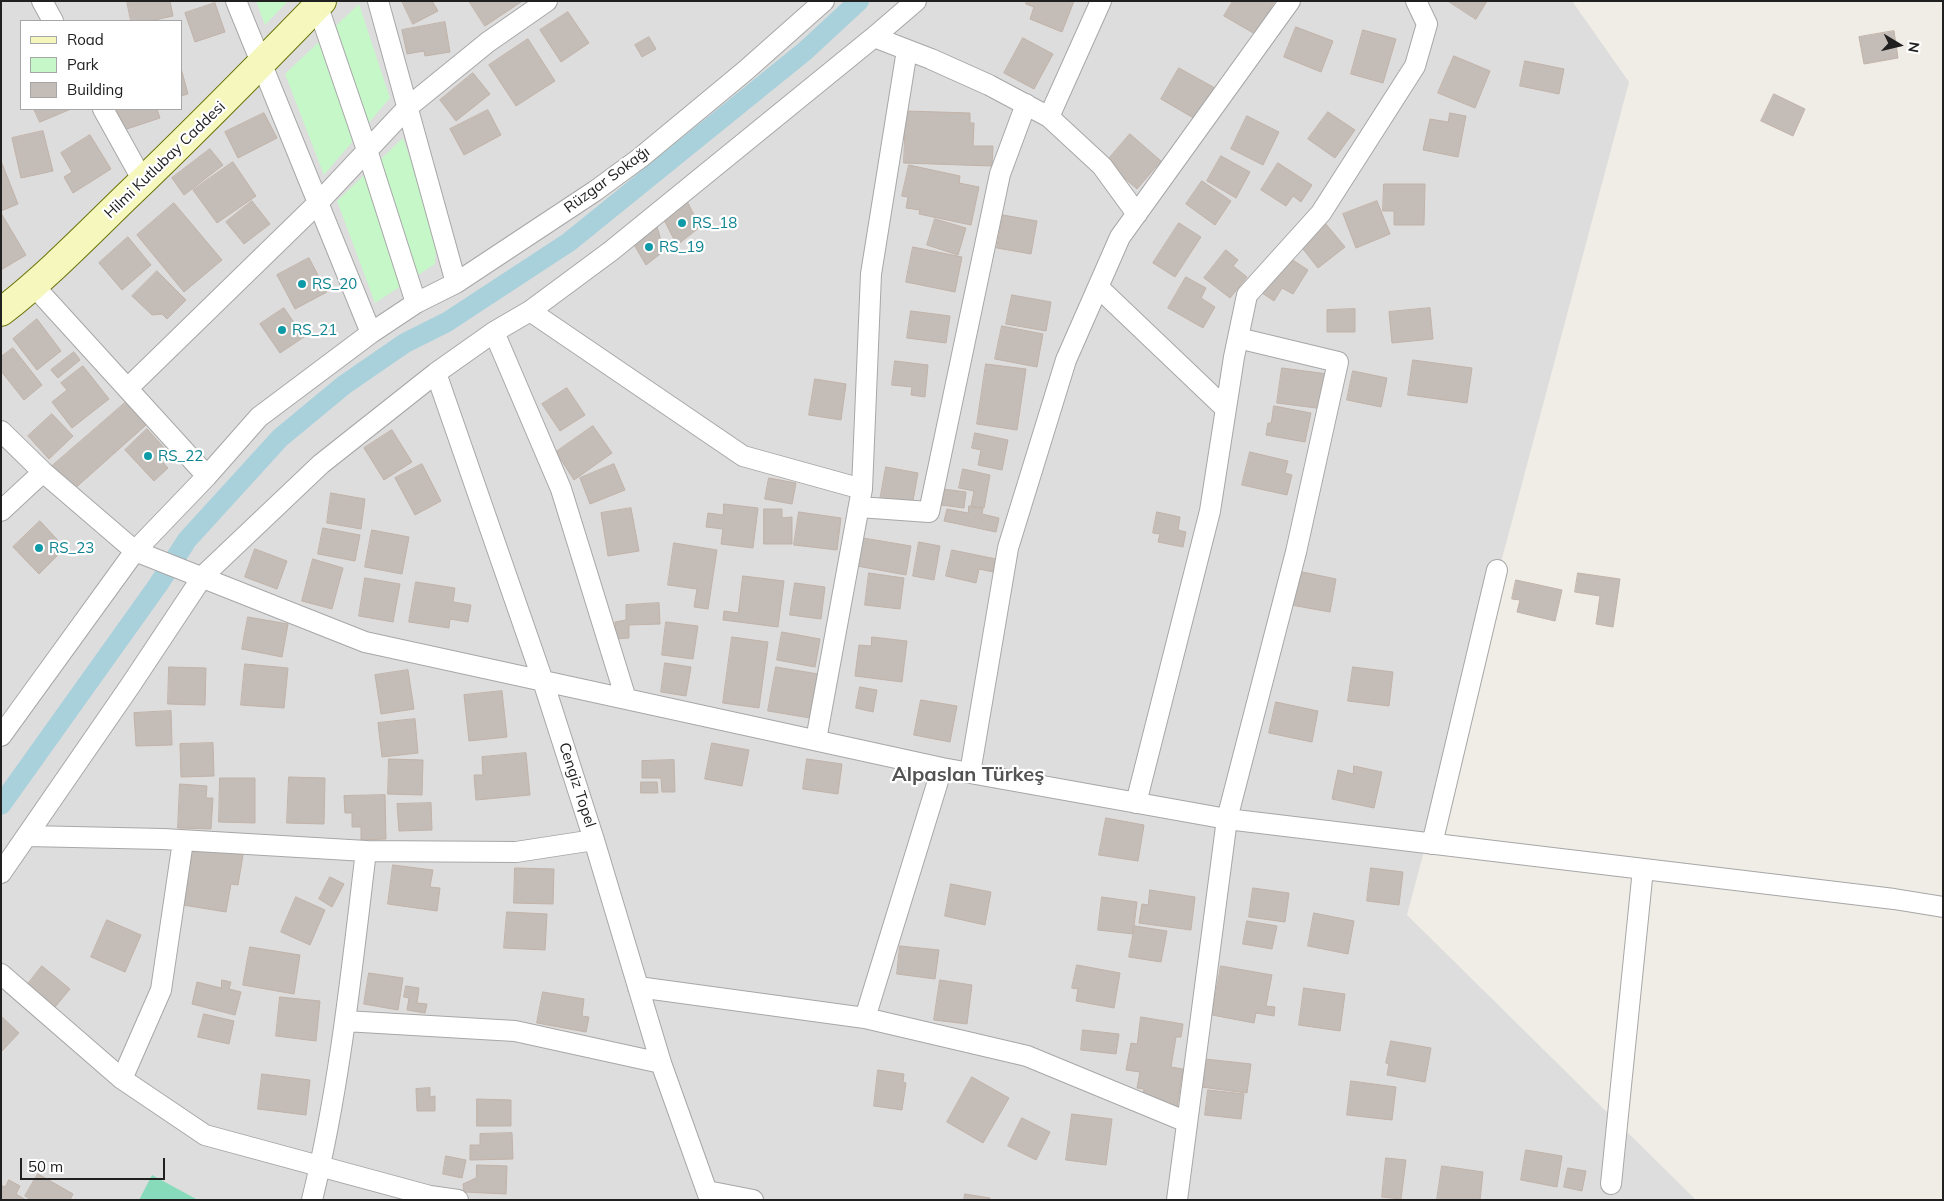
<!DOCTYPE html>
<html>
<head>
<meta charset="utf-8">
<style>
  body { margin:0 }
  #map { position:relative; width:1944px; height:1201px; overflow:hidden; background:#f0ece6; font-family:Mulish,sans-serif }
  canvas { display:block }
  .frame { position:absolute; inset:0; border:2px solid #202020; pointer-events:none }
  .legend { position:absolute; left:20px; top:20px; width:162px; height:90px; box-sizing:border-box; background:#fff; border:1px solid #a6a6a6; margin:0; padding:6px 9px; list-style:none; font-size:15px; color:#202020 }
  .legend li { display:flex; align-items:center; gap:10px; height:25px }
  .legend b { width:25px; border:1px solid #a6a6a6 }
  .north { position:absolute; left:1874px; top:20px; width:50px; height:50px; -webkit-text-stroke:4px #fff; paint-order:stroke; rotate:99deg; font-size:14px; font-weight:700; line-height:20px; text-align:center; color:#202020 }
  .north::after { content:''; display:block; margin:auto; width:18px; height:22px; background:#202020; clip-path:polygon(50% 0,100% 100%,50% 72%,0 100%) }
  .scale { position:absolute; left:20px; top:1158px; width:145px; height:22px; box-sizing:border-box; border:2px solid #202020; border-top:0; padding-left:6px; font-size:15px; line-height:18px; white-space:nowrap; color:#202020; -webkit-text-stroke:4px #fff; paint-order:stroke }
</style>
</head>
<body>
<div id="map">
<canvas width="1944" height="1201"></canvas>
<div class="frame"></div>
<ul class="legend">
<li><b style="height:6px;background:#f5f7bd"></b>Road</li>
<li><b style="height:14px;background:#c6f7c9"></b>Park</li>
<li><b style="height:14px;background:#c4bcb6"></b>Building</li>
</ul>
<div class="north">N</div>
<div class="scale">50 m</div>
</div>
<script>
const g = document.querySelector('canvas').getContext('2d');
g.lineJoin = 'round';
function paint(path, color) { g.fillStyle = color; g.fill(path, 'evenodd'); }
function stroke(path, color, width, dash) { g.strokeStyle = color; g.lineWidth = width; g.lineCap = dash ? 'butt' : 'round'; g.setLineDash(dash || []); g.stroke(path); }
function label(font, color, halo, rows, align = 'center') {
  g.font = font + ' Mulish,sans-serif'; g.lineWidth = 4.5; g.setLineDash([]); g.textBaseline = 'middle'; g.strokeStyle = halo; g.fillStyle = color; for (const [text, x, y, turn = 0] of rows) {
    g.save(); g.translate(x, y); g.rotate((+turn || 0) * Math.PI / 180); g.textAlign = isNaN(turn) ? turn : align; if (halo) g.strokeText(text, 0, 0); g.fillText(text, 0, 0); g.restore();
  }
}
paint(new Path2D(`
  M1,1H1572L1629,82L1407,915L1696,1200H1ZM21,21H181V109H21Z`), '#dedddd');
paint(new Path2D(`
  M256,1H288L265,25Z
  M359,4L390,98L324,175L285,74Z
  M403,138L437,235L435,264L375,303L337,201Z`), '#c6f7c9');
paint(new Path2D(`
  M152,1175L198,1200H139Z`), '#88dbba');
stroke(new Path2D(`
  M1,805L158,585L187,540L280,438L344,385L405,343L447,322L569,242L805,51L859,1`), '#a9d1db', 20);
const building = new Path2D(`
  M127,1H170L173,16L150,21H131Z
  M402,1H432L438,11L413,24Z
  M469,1H521V2L485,26Z
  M1027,1H1074L1062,32L1030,19L1034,7L1026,4Z
  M1233,1H1275L1255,34L1224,16Z
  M1448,1H1487L1476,19Z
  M215,3L225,32L195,42L185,13Z
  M568,12L589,43L561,62L540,30Z
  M445,22L450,52L425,56L424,51L407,54L402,30Z
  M1296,27L1333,41L1321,72L1284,57Z
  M1363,30L1396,39L1383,83L1351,74Z
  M1894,31L1898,58L1864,64L1859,37Z
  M649,37L656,49L642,57L635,45Z
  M1023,38L1053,54L1034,89L1004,73Z
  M528,39L555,81L516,106L489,65Z
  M1454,56L1490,71L1475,108L1438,93Z
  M1525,61L1564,69L1559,94L1520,86Z
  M181,68L188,94L181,96Z
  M1179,68L1215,88L1197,120L1161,99Z
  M473,73L490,94L456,121L440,100Z
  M1774,94L1805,109L1793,136L1761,121Z
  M34,109H71L40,122Z
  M117,109H157L160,118L124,130Z
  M488,110L501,135L464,155L450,129Z
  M906,111L970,113V123H974L973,146H993L992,166L904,163Z
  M1328,112L1355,130L1335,158L1308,139Z
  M264,113L277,138L238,158L225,132Z
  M1450,113L1466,116L1458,157L1423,150L1430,119L1448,122Z
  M1247,116L1279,132L1263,165L1231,149Z
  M43,131L53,171L21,178L12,138Z
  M1130,134L1161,161L1137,189L1106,162Z
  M90,135L111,169L73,193L64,177L72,172L61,153Z
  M210,149L223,165L184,195L172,178Z
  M1221,156L1250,172L1236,198L1207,181Z
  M1,161L18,204L1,211Z
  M233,162L256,196L217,223L193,190Z
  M1278,163L1312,185L1301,202L1293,196L1286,206L1261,190Z
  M909,165L960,176L959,183L979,187L971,225L919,214L920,210L906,208L908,197L902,196Z
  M1202,181L1231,201L1215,225L1186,204Z
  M1384,184H1425L1424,225H1394V211H1383Z
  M252,201L270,224L244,244L226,222Z
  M1377,201L1390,234L1356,248L1343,214Z
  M174,203L222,260L184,292L137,235Z
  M688,203L700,227L677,245L664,220Z
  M1,213L26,255L1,270Z
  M1003,215L1037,221L1031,254L997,248Z
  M935,219L966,228L958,255L927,245Z
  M656,223L664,251L646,265L633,243Z
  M1179,223L1201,237L1175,277L1153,263Z
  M1325,223L1345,247L1318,268L1299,244Z
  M128,237L151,265L122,290L99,263Z
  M913,247L962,257L955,292L906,282Z
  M1226,250L1238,260L1233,266L1247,277L1230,298L1204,278Z
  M1285,255L1308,270L1293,294L1282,288L1274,301L1262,293Z
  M309,258L327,292L295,309L277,275Z
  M157,271L186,300L167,319L162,314L152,315L132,296Z
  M1186,277L1206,288L1201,298L1215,307L1203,328L1168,308Z
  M1012,295L1051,302L1046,331L1006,324Z
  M284,308L304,337L280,353L260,324Z
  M1430,308L1433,339L1392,343L1389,312Z
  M1355,309V332H1327V310Z
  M911,311L950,316L946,343L907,338Z
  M37,319L61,351L37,370L13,339Z
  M1002,326L1043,334L1037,367L995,359Z
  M13,348L42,385L24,400L1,371V357Z
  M74,352L80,360L58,378L51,370Z
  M1413,360L1472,368L1467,403L1408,395Z
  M895,361L928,365L925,397L911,395L912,387L892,385Z
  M986,364L1026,369L1017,430L977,424Z
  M83,366L109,399L72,428L52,402L67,390L61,383Z
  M1282,368L1328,374L1324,409L1277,403Z
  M1353,371L1387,378L1381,407L1347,400Z
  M815,379L846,384L841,420L809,415Z
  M567,388L585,415L560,431L542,404Z
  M126,402L146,425L72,491L51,467Z
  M1274,406L1311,413L1305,442L1266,435L1268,423H1271Z
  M52,414L73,436L49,459L28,436Z
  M593,426L612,453L574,480L556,452Z
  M147,429L168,452L160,459L168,468L154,481L125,450Z
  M392,430L412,462L384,480L364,448Z
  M975,433L1008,440L1002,470L978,465L981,450L972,448Z
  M1250,452L1288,461L1285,473L1292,475L1287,495L1242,485Z
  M422,464L441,501L415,515L395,478Z
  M614,464L625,490L590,504L580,478Z
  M886,467L918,473L912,506L880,500Z
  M963,469L990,475L984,508L971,506L974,491L959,488Z
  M769,478L796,483L792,504L765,499Z
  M943,489L966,492L964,508L941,505Z
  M331,493L365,499L361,529L327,523Z
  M724,504L758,508L753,548L721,544L723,529L706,527L708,513L723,515Z
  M969,506L983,509L982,514L999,518L996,532L944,521L947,509L968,513Z
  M631,508L639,551L608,556L601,513Z
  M764,509H782V518L792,517V544H764Z
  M799,512L841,518L837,550L794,545Z
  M1157,512L1180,517L1178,530L1186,532L1183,547L1158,542L1160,534L1153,533Z
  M40,521L65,548L39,574L13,547Z
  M323,528L360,535L355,561L318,554Z
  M372,530L409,537L402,574L365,567Z
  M863,538L911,546L906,575L857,566Z
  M919,542L940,546L934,580L913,576Z
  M674,543L717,550L708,609L694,607L697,589L668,585Z
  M255,549L287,561L277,589L245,577Z
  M952,550L996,559L993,572L979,569L976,583L946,576Z
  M313,559L343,568L332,609L302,601Z
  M1298,571L1336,579L1330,612L1291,605Z
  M869,573L904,578L900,609L865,605Z
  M1578,573L1620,579L1613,627L1596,624L1600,596L1575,592Z
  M743,576L784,581L778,627L723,620L724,611L738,613Z
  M365,578L400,584L393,622L359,616Z
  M1516,580L1562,590L1555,621L1517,612L1520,600L1512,599Z
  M416,582L455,588L453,602L471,605L468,622L450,619L449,628L409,622Z
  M795,583L825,587L821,619L790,615Z
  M659,603L660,624L629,625V638L616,639L615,622L626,620V605Z
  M248,617L288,624L282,657L242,649Z
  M666,622L698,626L693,659L662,655Z
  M782,632L820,639L815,667L777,660Z
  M732,637L768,642L759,708L723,703Z
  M872,637L907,641L902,682L855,676L859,645L871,646Z
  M665,663L691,667L686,696L661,692Z
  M245,664L288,668L284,708L241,705Z
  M169,667L206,668L205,705L168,704Z
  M776,667L818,674L810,718L768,711Z
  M1353,667L1393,672L1389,706L1348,701Z
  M408,670L414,709L381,714L375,675Z
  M860,687L877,690L873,712L856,708Z
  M502,691L507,737L469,741L464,695Z
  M921,700L957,706L950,742L914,735Z
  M1276,702L1318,711L1312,742L1269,733Z
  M171,711L172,745L136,746L134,713Z
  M415,719L418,753L382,757L378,723Z
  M213,743L214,776L181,777L180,744Z
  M712,743L749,750L742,786L705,779Z
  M526,753L530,795L476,800L474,775H483L482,757Z
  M389,759L423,760L422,795L388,794Z
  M807,759L842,764L838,794L803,789Z
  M674,760L675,792H662L661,778H642V761Z
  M1354,766L1382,772L1374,808L1332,799L1338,770L1353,774Z
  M289,777L325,778L324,824L287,823Z
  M220,778H255V823L219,822Z
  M641,782H657L658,793H641Z
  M180,784L207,786L206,798H213L211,829L178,828Z
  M385,795L386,839L361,840V827H352V813H345L344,796Z
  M431,803L432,830L399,831L397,804Z
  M1106,818L1144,825L1138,861L1099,855Z
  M193,847L243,855L238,885L231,884L226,912L183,905Z
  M393,865L433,870L430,887L440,888L437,911L388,904Z
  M515,868L554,869L553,904L514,903Z
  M1371,868L1403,872L1399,905L1367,901Z
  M330,877L344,884L332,907L319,899Z
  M951,884L991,892L985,925L945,916Z
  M1253,888L1289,893L1285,922L1249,917Z
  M1150,890L1195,897L1191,930L1139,923L1142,904L1148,905Z
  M296,897L325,910L310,945L281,932Z
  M1102,897L1137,902L1133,934L1098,930Z
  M507,912L547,914L545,950L504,948Z
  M1314,913L1354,921L1348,954L1308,946Z
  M107,920L141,935L125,972L91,957Z
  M1247,921L1277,926L1272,949L1243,944Z
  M1135,926L1167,931L1161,962L1129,957Z
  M900,946L939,950L935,979L897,974Z
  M250,947L300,955L294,994L243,985Z
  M1077,965L1120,973L1114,1008L1076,1001L1078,989L1072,988Z
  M42,966L70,989L51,1012L24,989Z
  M1221,966L1272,975L1266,1006L1275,1007L1274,1016L1256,1013L1254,1023L1212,1015Z
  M369,973L403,978L398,1010L364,1004Z
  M222,980L231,982L229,989L241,992L235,1015L192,1004L197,982L221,988Z
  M940,980L972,985L967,1024L934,1020Z
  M406,986L419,988L417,1003L427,1004L425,1013L407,1010L409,998L404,997Z
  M1304,988L1345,994L1340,1031L1299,1025Z
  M543,992L584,999L582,1016L589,1017L586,1032L537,1023Z
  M280,997L320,1001L316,1041L276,1036Z
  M204,1014L234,1021L229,1044L198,1037Z
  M1,1016L19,1033L1,1052Z
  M1141,1017L1183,1024L1181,1037H1176L1171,1067L1183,1069L1177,1107L1142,1102L1144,1089L1137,1088L1140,1072L1126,1070L1131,1043L1137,1044Z
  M1083,1030L1119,1034L1116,1054L1081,1050Z
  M1391,1041L1431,1048L1425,1082L1387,1075L1389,1064L1386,1063Z
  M1205,1059L1251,1064L1247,1093L1201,1087Z
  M878,1070L904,1074L903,1082L906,1083L902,1110L874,1106Z
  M262,1074L310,1080L306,1115L258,1109Z
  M972,1077L1009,1098L983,1143L947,1122Z
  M1351,1081L1396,1087L1392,1120L1347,1115Z
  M430,1088V1097L435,1096V1111H417L416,1089Z
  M1208,1090L1244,1094L1241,1119L1205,1115Z
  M477,1099L511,1100V1126H477Z
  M1072,1114L1112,1119L1106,1165L1066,1160Z
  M1022,1118L1050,1132L1036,1160L1008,1146Z
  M512,1133L513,1159L470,1160V1145H480V1134Z
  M1526,1150L1562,1156L1557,1187L1521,1180Z
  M446,1156L466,1160L462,1178L443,1174Z
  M1386,1158L1406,1160L1401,1199L1382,1197Z
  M477,1165L507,1166L506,1194L464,1192L463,1184L476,1178Z
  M1442,1166L1483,1172L1480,1200H1437Z
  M1568,1168L1586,1171L1582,1191L1564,1187Z
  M38,1174L73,1194L70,1200H31L25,1196Z
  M9,1180L20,1186L16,1194L26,1200H1V1185L5,1187Z
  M965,1194L990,1198V1200H964Z`);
paint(building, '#c4bcb6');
stroke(building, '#c1b3a9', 1);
const street = new Path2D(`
  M42,1L53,21
  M236,1L371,333
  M316,1L367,150L416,303
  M378,1L456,283
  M874,37L916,1
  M103,109L143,181
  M1049,117L1101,1
  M34,286L207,476
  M1098,287L1226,409
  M530,311L743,456L862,489
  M494,332L561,489L626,699
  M436,373L543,681L594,840L661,1063L710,1200
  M128,388L318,203L408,107L488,42L547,1
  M1,431L43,472L135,551L365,642L942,768L1227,819L1894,899L1943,907
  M859,507L929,512L1000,174L1026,104
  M1,511L43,472
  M1,736L135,551L207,476L259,417L371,333L416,303L456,283L595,191L640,158L745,71L824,1
  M816,740L862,489L871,274L907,50
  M970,773L1008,548L1066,360L1120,237L1290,1
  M1136,803L1210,511L1234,357L1247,295L1321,213L1415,66L1427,24L1416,1
  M28,836L163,839L366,851L516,852L594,840
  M1432,844L1497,570
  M1,873L130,686L203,576L321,464L436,373L494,332L530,311L611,251L874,37L931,59L989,85L1049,117L1102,166L1137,214
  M1,974L122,1079L205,1135L430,1196L458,1200
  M638,987L865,1018L1027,1056L1187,1122
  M865,1018L942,768
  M345,1021L515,1031L661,1063
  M122,1079L161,990L183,841
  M1611,1184L1643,869
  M707,1191L753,1200
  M312,1200C340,1086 352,967 366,851
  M1177,1200L1227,819L1296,552L1338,362L1238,338`);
const secondary = new Path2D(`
  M1,312C45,278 84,238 124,199C191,135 257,68 322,1`);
stroke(street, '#a7a7a7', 22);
stroke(secondary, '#6a7409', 30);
stroke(street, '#fff', 20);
stroke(secondary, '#f5f7bd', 28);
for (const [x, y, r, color] of [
  [682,223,5,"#0f9aa8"],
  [649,247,5,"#0f9aa8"],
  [302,284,5,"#0f9aa8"],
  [282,330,5,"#0f9aa8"],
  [148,456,5,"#0f9aa8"],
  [39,548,5,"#0f9aa8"]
]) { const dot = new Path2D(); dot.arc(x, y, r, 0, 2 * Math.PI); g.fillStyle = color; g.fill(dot); stroke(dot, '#fff', 2); }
label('15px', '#202020', '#fff', [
  ["Hilmi Kutlubay Caddesi",165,160,-44],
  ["Rüzgar Sokağı",607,180,-36],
  ["Cengiz Topel",577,785,72]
]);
label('15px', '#0d838f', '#fff', [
  ["RS_18",692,223],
  ["RS_19",659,247],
  ["RS_20",312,284],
  ["RS_21",292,330],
  ["RS_22",158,456],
  ["RS_23",49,548]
], 'left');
label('bold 20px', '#535353', '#fff', [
  ["Alpaslan Türkeş",968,775]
]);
</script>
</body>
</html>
